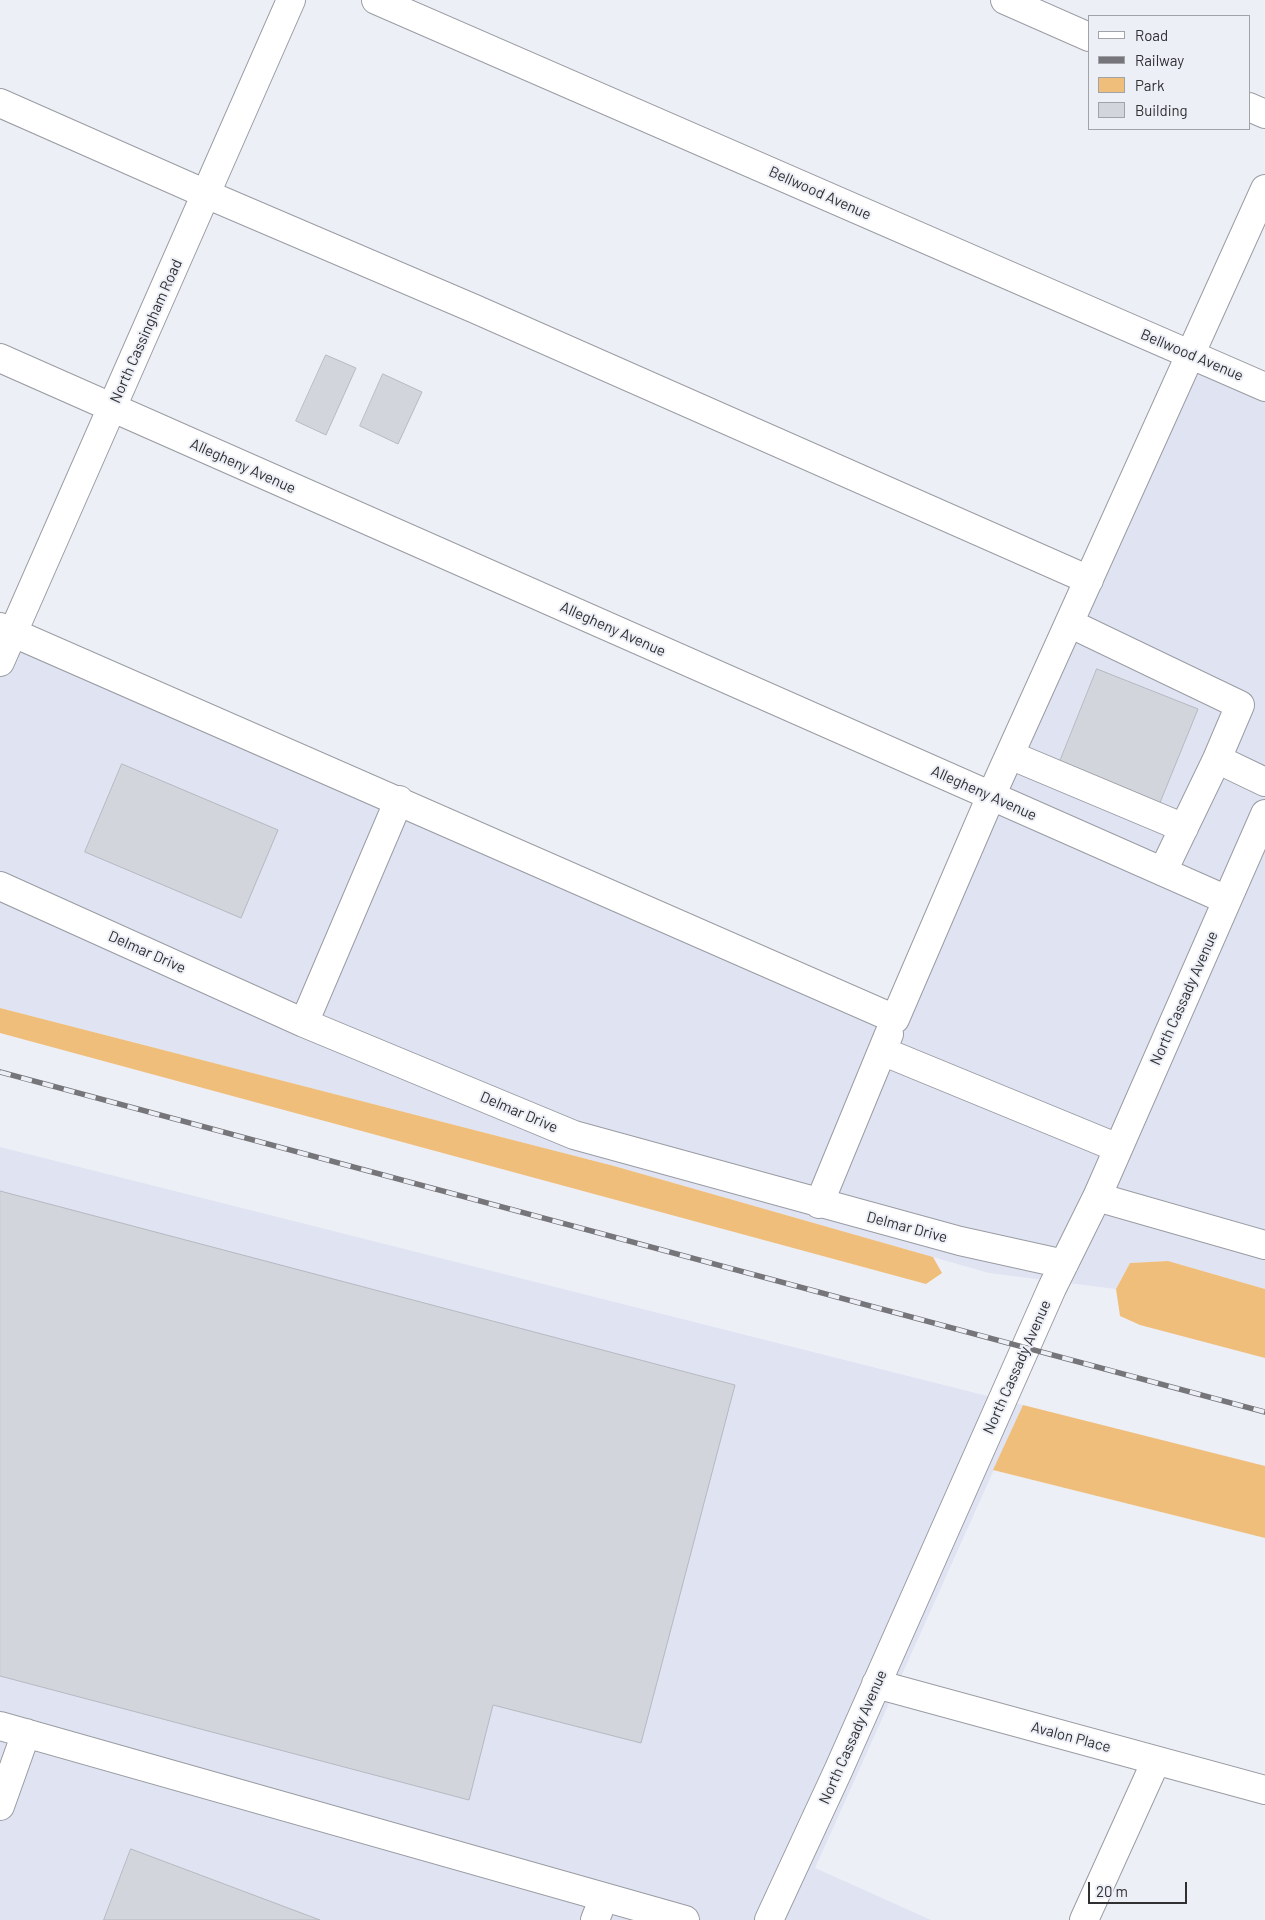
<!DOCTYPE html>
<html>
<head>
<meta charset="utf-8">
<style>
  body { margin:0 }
  #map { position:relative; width:1265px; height:1920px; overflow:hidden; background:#edeff7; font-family:Barlow,sans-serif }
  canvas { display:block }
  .legend { position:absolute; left:1088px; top:15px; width:162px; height:115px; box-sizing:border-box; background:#edeff7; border:1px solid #a1a3a9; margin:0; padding:6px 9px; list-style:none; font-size:15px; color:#303033 }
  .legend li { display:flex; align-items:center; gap:10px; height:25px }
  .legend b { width:25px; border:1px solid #a1a3a9 }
  .scale { position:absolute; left:1088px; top:1882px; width:99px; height:22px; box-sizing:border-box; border:2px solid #303033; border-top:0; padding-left:6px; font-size:15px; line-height:18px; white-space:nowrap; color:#303033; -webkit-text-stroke:4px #edeff7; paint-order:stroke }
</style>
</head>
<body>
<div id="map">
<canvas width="1265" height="1920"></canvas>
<ul class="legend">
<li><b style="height:6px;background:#fff"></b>Road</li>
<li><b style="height:6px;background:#75757a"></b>Railway</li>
<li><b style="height:14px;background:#f0be7b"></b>Park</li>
<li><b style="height:14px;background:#d3d5dc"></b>Building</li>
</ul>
<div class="scale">20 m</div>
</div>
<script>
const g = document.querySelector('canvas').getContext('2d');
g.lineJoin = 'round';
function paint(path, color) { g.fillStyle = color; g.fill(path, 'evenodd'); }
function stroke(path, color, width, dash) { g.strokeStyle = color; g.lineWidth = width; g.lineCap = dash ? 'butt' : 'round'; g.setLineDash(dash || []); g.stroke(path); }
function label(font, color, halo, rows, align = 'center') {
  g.font = font + ' Barlow,sans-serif'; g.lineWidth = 4; g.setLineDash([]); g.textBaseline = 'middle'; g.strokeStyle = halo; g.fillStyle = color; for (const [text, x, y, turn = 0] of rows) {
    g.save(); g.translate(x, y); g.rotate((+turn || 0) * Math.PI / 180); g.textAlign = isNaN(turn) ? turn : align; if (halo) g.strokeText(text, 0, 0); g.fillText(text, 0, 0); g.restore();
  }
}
paint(new Path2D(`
  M1190,354L1265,389V1289L1168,1261L1130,1263L1116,1289L989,1273L614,1166L0,1008V623L896,1021Z
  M0,1147L1023,1405L815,1868L931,1920H0Z`), '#dfe3f2');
paint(new Path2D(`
  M0,1008L614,1166L933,1257L942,1273L926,1284L0,1033Z
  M1168,1261L1265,1289V1358L1140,1325L1120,1316L1116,1289L1130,1263Z
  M1023,1405L1265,1466V1538L993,1470Z`), '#f0be7b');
const building = new Path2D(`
  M326,355L356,368L326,435L296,421Z
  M383,374L422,392L398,444L360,426Z
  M1097,669L1198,709L1159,805L1059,764Z
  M122,764L278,830L241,918L85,852Z
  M0,1191L735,1385L641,1743L493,1705L469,1800L0,1676Z
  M131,1849L320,1920H104Z`);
paint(building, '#d3d5dc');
stroke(building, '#b7b9c1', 1);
const minor = new Path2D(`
  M376,0L1265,387
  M1005,0L1089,37
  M0,103L206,194L475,309L1089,580
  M1249,107L1265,114
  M0,358L1227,900
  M1069,623L1240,705L1217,759
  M0,627L895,1019L991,796L1265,189
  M0,662L291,0
  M1010,755L1184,828
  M1163,871L1217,759L1265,782
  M0,886L304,1023L574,1135L960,1241L1064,1264
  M304,1023L399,800
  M882,1051L1118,1148
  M1097,1197L1265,1245
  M819,1204L889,1034
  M876,1684L1265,1790
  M0,1726L685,1920
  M0,1806L26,1733
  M595,1920L604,1897
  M769,1920L838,1771L1052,1288L1097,1197L1265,814
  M1084,1920L1156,1761`);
stroke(minor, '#9a9ca3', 30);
stroke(minor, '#fff', 28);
const rail = new Path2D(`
  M0,1072L1265,1412`);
stroke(rail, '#75757a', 5.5);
stroke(rail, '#edeff7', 4, [11]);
label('15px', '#303033', '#edeff7', [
  ["Bellwood Avenue",820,193,24],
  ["North Cassingham Road",146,331,-66],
  ["Bellwood Avenue",1192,355,23],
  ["Allegheny Avenue",243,466,24],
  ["Allegheny Avenue",613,629,24],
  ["Allegheny Avenue",984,793,24],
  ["Delmar Drive",147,952,24],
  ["North Cassady Avenue",1184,998,-66],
  ["Delmar Drive",519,1112,23],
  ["Delmar Drive",907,1227,15],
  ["North Cassady Avenue",1017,1367,-66],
  ["North Cassady Avenue",853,1737,-66],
  ["Avalon Place",1071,1737,15]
]);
</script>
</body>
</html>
